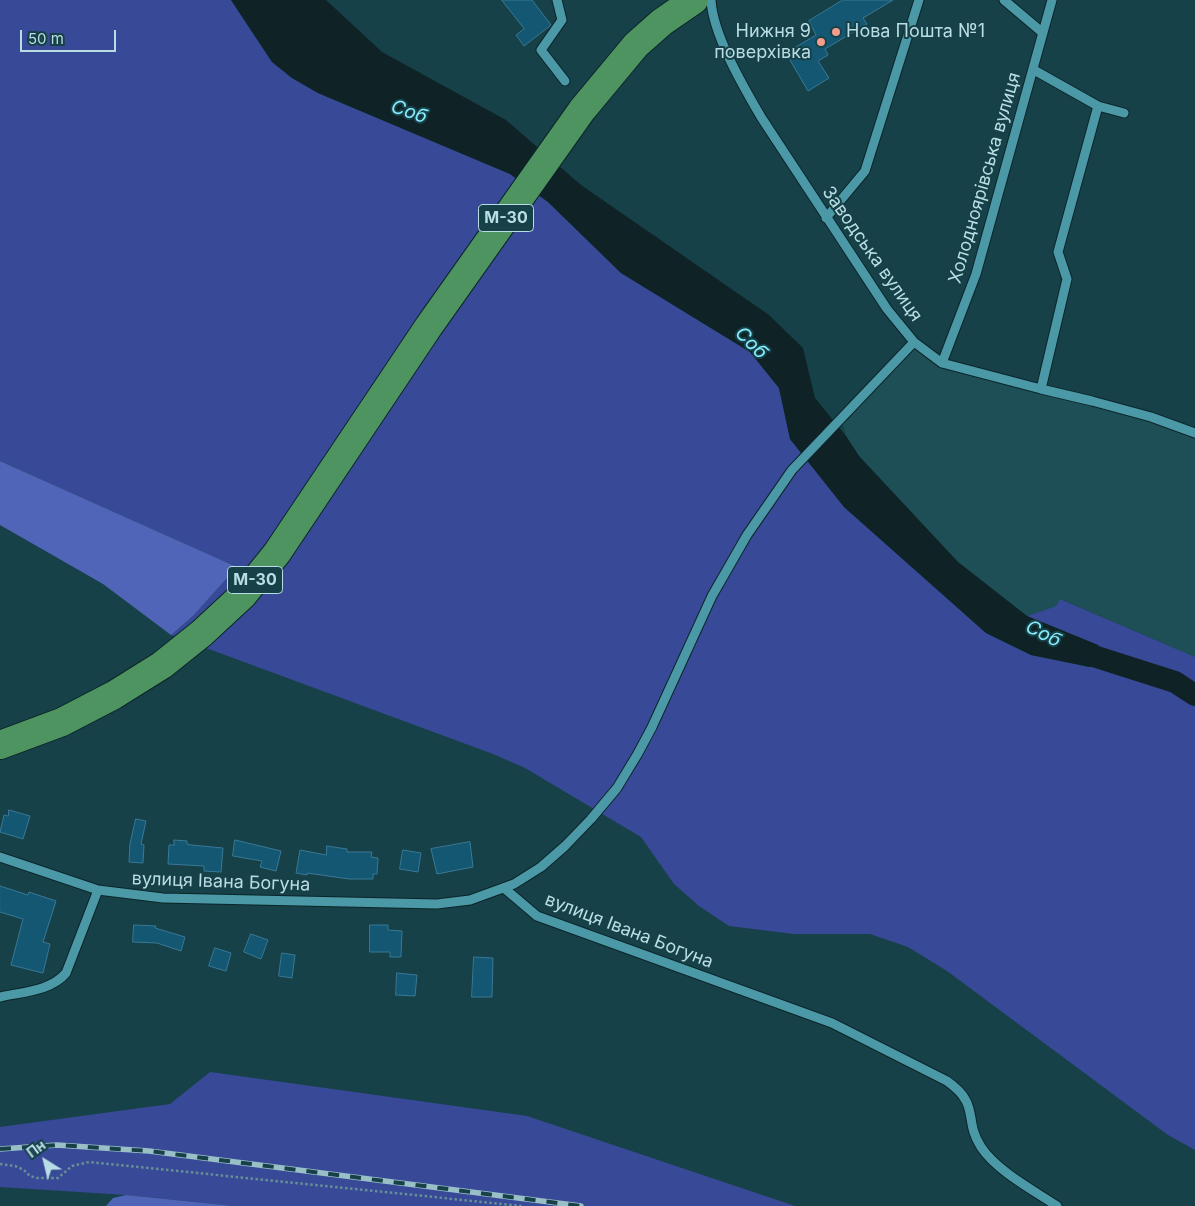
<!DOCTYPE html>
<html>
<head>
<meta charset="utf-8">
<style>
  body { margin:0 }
  #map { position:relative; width:1195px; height:1206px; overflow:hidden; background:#174148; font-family:Inter,sans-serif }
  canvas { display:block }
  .north { position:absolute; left:20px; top:1136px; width:50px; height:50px; -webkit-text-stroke:4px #174148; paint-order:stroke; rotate:324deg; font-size:14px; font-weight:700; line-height:20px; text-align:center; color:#b9dde5 }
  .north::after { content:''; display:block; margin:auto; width:18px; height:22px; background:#b9dde5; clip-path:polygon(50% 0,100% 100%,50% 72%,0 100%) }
  .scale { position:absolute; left:20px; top:30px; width:96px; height:22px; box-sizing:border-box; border:2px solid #b9dde5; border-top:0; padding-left:6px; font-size:15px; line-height:18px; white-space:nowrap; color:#b9dde5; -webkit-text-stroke:4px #174148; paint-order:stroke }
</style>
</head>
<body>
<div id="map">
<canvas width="1195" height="1206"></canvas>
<div class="north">Пн</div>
<div class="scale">50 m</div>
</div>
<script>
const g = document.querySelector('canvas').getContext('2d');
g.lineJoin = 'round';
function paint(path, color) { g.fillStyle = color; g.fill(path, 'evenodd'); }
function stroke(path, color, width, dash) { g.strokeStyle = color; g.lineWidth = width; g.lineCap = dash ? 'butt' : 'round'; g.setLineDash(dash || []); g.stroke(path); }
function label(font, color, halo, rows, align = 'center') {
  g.font = font + ' Inter,sans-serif'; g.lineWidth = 4; g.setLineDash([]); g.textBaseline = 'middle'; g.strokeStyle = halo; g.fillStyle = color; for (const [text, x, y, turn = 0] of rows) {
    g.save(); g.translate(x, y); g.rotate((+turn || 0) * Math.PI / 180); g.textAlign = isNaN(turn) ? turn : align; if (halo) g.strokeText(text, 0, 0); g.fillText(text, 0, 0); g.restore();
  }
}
paint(new Path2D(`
  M914,342L942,363L1195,433V657L1061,599L1056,606L1027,616L958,562L859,456L846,436L841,418Z`), '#1e4f57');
paint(new Path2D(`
  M0,0H231L272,62L292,78L318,93L510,174L548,202L621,273L750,352L779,388L790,439L844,507L986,633L1031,655L1089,667L1103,652L1098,645L1027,616L1056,606L1060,599L1195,657V1150L1168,1135L947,971L908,947L870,934H794L729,926L699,906L674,884L641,837L525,768L493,754L171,635L193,616L237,567L0,461Z
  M210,1072L527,1116L795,1206H234L126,1195L0,1187V1127L170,1104Z`), '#384a97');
paint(new Path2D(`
  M0,461L237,567L193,616L171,635L103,584L0,525Z
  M126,1195L234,1206H106L113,1198Z`), '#5065b7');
paint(new Path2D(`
  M231,0H326L382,52L506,120L581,185L769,315L803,348L815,398L846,436L859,456L958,562L1027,616L1098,645L1111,661L1101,665L1090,667L1031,655L986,633L844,507L790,439L779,388L750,352L621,273L548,202L510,174L318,93L292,78L272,62Z`), '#0f2226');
stroke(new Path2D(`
  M1081,652L1175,682L1195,695`), '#0f2226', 22);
const building = new Path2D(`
  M502,0H532L551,25L524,46L516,35L524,29Z
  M843,0H893L863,18L867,24L825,49L828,55L818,61L829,78L808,91L786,53L816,35L809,21Z
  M9,810L30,816L23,839L0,832L4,815L8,816Z
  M136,819L146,821L141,844L144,845L143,863L129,862L130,844Z
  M174,840L187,841V844L191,845L223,848L221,872L204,871V866L168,864L169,845H174Z
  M235,840L281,851L276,871L260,867L262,861L233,856Z
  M470,842L473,867L437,874L431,849Z
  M327,846L347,849V852H372L371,857L378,858L377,874H373V879H349L307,873V875L296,873L300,850L326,855Z
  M403,850L421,853L418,872L400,869Z
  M0,886L28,895L29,892L56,901L43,942L50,944L43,973L11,965L23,919L0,912Z
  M134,925L156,926L155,928L185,937L181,951L157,943L133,942Z
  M370,925H388V930L402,931L401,957H390V952H370Z
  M251,934L268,940L261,959L244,952Z
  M215,948L231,953L226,971L209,966Z
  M282,953L295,955L292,978L279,976Z
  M474,957L493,958L492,997H472Z
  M397,973L417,975L415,996L396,995Z`);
paint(building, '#135773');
stroke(building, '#3a7895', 1);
const minor = new Path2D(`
  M557,0L562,20L541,50L565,81
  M711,0C713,35 743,86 761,117L887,309L914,342L942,363L1041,389L1092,401L1151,417L1195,433
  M1004,0L1043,33
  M1034,70L1098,106L1124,113
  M826,218L865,171L919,0
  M942,363L976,274L1052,0
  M1041,389L1067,279L1058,252L1098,106
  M0,857L98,890L163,898L437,904L470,900L514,884L541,867L565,846L591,819L617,788L637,755L652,727L712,596L747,535L792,470L914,342
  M504,888L537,916L832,1023L947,1081C981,1105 963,1119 981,1147C997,1171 1033,1190 1057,1206
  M0,997C22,992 51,991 66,973L98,890`);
const highway = new Path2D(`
  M0,745L62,722L114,695L162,665L202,633L243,595L277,553L429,326L582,110L636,45L662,22L694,0`);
stroke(minor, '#0c252a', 11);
stroke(highway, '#0c252a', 30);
stroke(new Path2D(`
  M0,1164L15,1166L24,1170L30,1176L37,1178H58L72,1166L89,1162L522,1206`), '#688f96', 2.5, [2.5, 2.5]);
stroke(minor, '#4b98a6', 9);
stroke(highway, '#4e9461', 28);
const rail = new Path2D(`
  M0,1149L57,1145L149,1151L581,1206`);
stroke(rail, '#9abfc7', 5.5);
stroke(rail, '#174148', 4, [11]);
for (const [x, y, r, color] of [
  [836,32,5,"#f49d8d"],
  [821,42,5,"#f49d8d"]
]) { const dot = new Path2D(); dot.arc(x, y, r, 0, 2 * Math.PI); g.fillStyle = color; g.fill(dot); stroke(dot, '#174148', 2); }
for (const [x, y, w] of [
  [506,218,55],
  [255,580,55]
]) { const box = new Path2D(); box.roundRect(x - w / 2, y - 13.5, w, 27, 4); g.fillStyle = '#174148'; g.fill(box); stroke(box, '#b9dde5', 1); }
label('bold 16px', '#b9dde5', null, [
  ["М-30",506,218],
  ["М-30",255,580]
]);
label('18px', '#b9dde5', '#174148', [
  ["Нижня 9",811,32],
  ["поверхівка",811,53],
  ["Нова Пошта №1",846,32,"left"]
], 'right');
label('18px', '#b9dde5', '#174148', [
  ["Холодноярівська вулиця",985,178,-74],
  ["Заводська вулиця",872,254,55],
  ["вулиця Івана Богуна",221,882,2],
  ["вулиця Івана Богуна",629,931,21]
]);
label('italic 19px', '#88ecfe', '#174148', [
  ["Соб",409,112,19],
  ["Соб",751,343,45],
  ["Соб",1043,634,27]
]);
</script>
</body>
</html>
